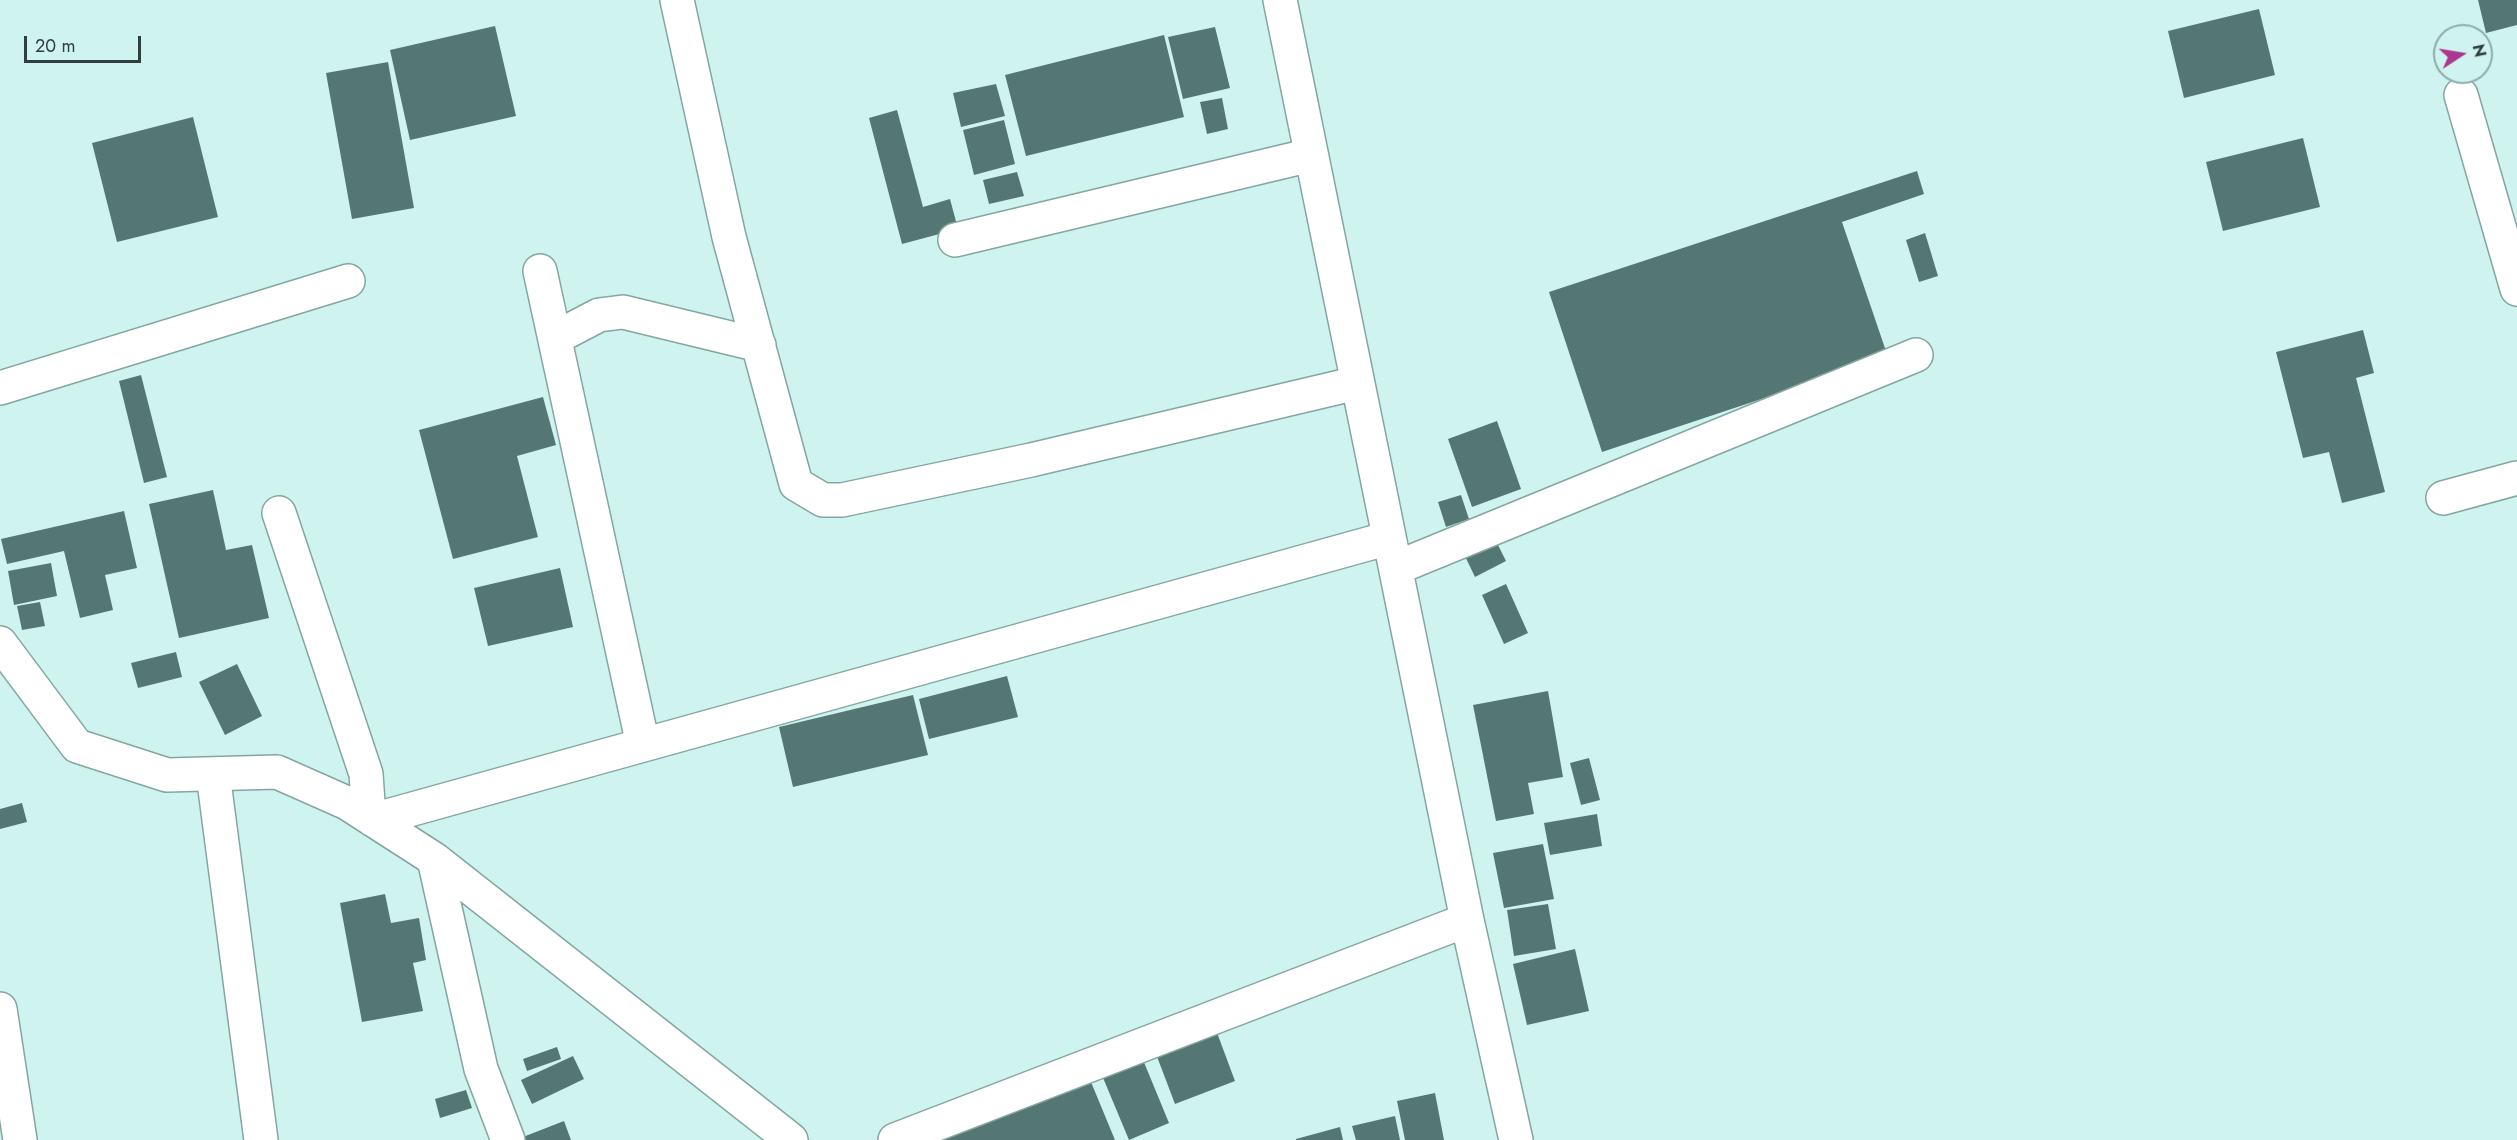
<!DOCTYPE html>
<html>
<head>
<meta charset="utf-8">
<style>
  body { margin:0 }
  #map { position:relative; width:2517px; height:1140px; overflow:hidden; background:#cff4f0; font-family:Jost,sans-serif }
  canvas { display:block }
  .north { position:absolute; left:2433px; top:24px; width:60px; height:60px; box-sizing:border-box; background:#cff4f0; border:2px solid #8faca9; border-radius:50%; rotate:78deg; font-size:16px; font-weight:700; line-height:24px; text-align:center; color:#303f3e }
  .north::after { content:''; display:block; margin:auto; width:21px; height:27px; background:#ab3790; clip-path:polygon(50% 0,100% 100%,50% 72%,0 100%) }
  .scale { position:absolute; left:24px; top:36px; width:117px; height:27px; box-sizing:border-box; border:3px solid #303f3e; border-top:0; padding-left:8px; font-size:18px; line-height:21px; white-space:nowrap; color:#303f3e; -webkit-text-stroke:4px #cff4f0; paint-order:stroke }
</style>
</head>
<body>
<div id="map">
<canvas width="2517" height="1140"></canvas>
<div class="north">N</div>
<div class="scale">20 m</div>
</div>
<script>
const g = document.querySelector('canvas').getContext('2d');
g.lineJoin = 'round';
function paint(path, color) { g.fillStyle = color; g.fill(path, 'evenodd'); }
function stroke(path, color, width, dash) { g.strokeStyle = color; g.lineWidth = width; g.lineCap = dash ? 'butt' : 'round'; g.setLineDash(dash || []); g.stroke(path); }
paint(new Path2D(`
  M2478,0H2517V25L2486,33Z
  M2259,9L2275,75L2184,98L2168,31Z
  M495,26L516,116L410,140L390,50Z
  M1215,27L1230,88L1183,99L1168,37Z
  M1164,35L1184,117L1026,156L1005,75Z
  M388,62L414,208L352,219L326,73Z
  M996,84L1005,116L961,127L953,93Z
  M1222,98L1228,129L1207,134L1200,102Z
  M897,110L923,207L950,199L958,229L902,244L869,118Z
  M193,117L218,217L117,242L92,143Z
  M1004,120L1015,164L974,175L963,130Z
  M2303,138L2320,207L2223,231L2206,162Z
  M1917,171L1924,194L1842,222L1888,357L1602,452L1549,292Z
  M1017,172L1024,196L989,204L983,180Z
  M1925,233L1938,276L1919,282L1906,240Z
  M2363,330L2374,373L2356,378L2385,492L2342,503L2329,452L2303,458L2276,352Z
  M141,375L167,477L144,483L119,381Z
  M543,397L556,445L517,456L538,537L453,559L419,430Z
  M1497,421L1521,489L1472,507L1448,439Z
  M213,490L226,550L252,545L269,618L179,638L149,504Z
  M1461,495L1469,519L1446,527L1438,502Z
  M124,511L137,568L105,575L113,610L80,618L64,551L7,564L1,539Z
  M1493,535L1506,561L1475,577L1462,550Z
  M51,563L57,596L14,605L8,571Z
  M560,568L573,627L488,646L474,588Z
  M1506,584L1528,633L1504,644L1482,595Z
  M40,602L45,626L22,630L17,606Z
  M176,652L182,677L138,688L131,663Z
  M237,664L262,716L225,735L199,682Z
  M1007,676L1018,717L929,739L919,699Z
  M1548,691L1563,777L1528,783L1534,814L1496,821L1473,705Z
  M913,695L928,755L793,787L779,727Z
  M1589,758L1600,800L1581,805L1570,763Z
  M22,803L27,822L0,829V809Z
  M1597,814L1602,846L1550,855L1544,823Z
  M1543,844L1554,899L1504,908L1493,853Z
  M385,894L391,923L419,918L426,960L413,963L423,1011L362,1022L340,903Z
  M1548,904L1556,949L1514,956L1507,910Z
  M1575,949L1589,1011L1527,1025L1513,964Z
  M1216,1030L1235,1081L1175,1104L1156,1054Z
  M557,1047L561,1059L527,1071L523,1059Z
  M1141,1055L1169,1123L1129,1140L1101,1073Z
  M573,1056L584,1079L532,1104L521,1080Z
  M1086,1070L1115,1140H914Z
  M466,1090L472,1108L440,1118L435,1099Z
  M1435,1093L1444,1140H1405L1397,1101Z
  M1395,1116L1400,1140H1356L1352,1126Z
  M564,1121L571,1140H524L523,1137Z
  M1340,1127L1343,1140H1296V1139Z`), '#557773');
const minor = new Path2D(`
  M677,0L729,237L796,484L823,500H842L1031,460L1357,383
  M1280,0L1467,920L1516,1140
  M2461,95L2517,289
  M955,240L1311,155
  M540,271L643,745
  M555,338L599,315L623,312L759,345
  M0,388L348,281
  M2443,498L2517,478
  M279,513L366,774L369,817
  M1396,568L1916,355
  M0,643L77,746L167,775L277,772L347,803L434,859L791,1140
  M213,774L261,1140
  M373,820L1389,538
  M434,859L481,1069L508,1140
  M0,1009L20,1140
  M895,1140L1467,920`);
stroke(minor, '#84a6a3', 36);
stroke(minor, '#fff', 33);
</script>
</body>
</html>
